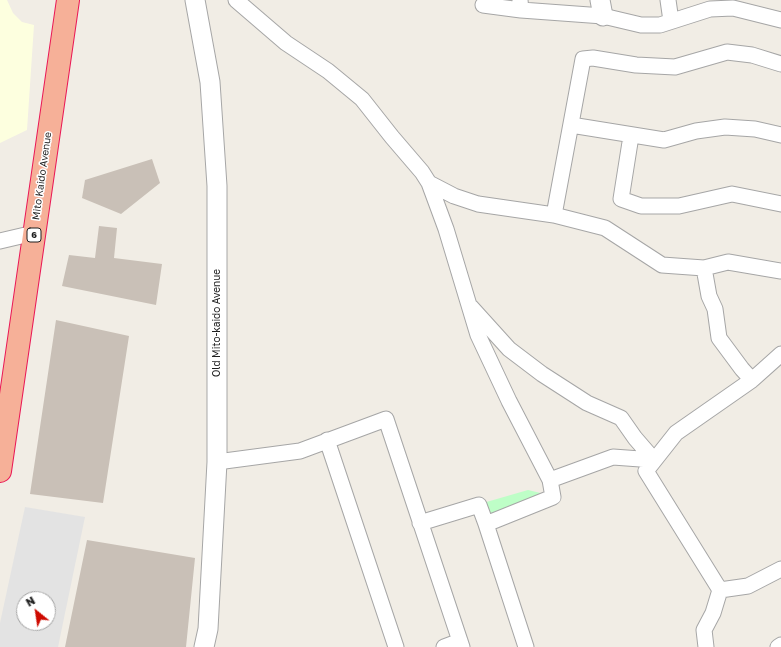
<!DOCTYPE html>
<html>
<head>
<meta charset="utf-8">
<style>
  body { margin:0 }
  #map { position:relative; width:781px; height:647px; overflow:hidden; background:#f1ede5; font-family:"Golos Text",sans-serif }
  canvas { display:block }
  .north { position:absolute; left:16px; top:591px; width:40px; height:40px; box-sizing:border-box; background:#fff; border:1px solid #a5a5a5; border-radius:50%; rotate:330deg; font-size:11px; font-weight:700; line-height:16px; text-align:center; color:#1f1f1f }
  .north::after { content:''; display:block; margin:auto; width:14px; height:18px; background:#ce0a00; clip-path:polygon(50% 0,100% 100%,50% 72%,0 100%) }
</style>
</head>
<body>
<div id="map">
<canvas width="781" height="647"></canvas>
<div class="north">N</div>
</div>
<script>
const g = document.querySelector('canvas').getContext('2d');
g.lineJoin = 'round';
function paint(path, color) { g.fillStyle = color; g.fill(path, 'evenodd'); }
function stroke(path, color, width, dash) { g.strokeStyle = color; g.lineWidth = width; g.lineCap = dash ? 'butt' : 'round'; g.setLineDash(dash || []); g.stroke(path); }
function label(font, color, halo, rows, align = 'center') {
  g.font = font + ' "Golos Text",sans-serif'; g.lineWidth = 3; g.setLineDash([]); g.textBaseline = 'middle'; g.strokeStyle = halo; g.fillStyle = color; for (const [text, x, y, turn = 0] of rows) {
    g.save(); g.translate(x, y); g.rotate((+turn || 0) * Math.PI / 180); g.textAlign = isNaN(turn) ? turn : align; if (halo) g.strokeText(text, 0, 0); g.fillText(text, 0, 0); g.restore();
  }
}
paint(new Path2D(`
  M0,0H7L13,13L22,22L34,25L27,130L0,143Z`), '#fdffdf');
paint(new Path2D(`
  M528,490L549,495L488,521L483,503Z`), '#befec7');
paint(new Path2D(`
  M25,507L85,517L58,647H0V623ZM24,599H48V623H24Z`), '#e3e3e3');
paint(new Path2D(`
  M152,159L160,183L121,214L82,198L85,180Z
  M99,226L117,228L114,258L162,264L156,305L62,286L69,255L95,258Z
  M56,320L129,336L103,503L30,494Z
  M87,540L195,558L186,647H65Z`), '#c9c0b7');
const minor = new Path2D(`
  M236,0L286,43L328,71L362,99L392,137L422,172L429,183L446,229L478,335L509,401L550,480
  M520,0L521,10L603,16L641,25H660L710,9L733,8L781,20
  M668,0L671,21
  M483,5L521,10
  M781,64L752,55L727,52L675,67L636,65L593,58L583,59L554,215L605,228L662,265L704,268L728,262L781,271
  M571,125L664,140L696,131L725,127L755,129L781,135
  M631,136L621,199L641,206H679L732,194L781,204
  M429,183L454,196L478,204L554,215
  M0,241L34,233
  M704,268L709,296L715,309L719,338L742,369L752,380
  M471,307L509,349L542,374L587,403L621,418L635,438L654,460
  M327,440L396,647
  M217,462L300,451L386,419L462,647
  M420,523L479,505L486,524L553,497L550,480L613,457L654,460
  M486,524L526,647
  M720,590L748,586L781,569
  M444,647L460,641
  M706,647L704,630L713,613L720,590L646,471L676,433L752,380L781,354
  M778,647L781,645`);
const tertiary = new Path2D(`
  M195,0L210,82L217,186V462L208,629L204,647
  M600,0L603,16`);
const trunk = new Path2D(`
  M0,471L68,0`);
stroke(minor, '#a6a6a6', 17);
stroke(tertiary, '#a6a6a6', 21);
stroke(trunk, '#ea1755', 24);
stroke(minor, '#fff', 15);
stroke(tertiary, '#fff', 19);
stroke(trunk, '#f6b098', 22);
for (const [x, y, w] of [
  [34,235,14]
]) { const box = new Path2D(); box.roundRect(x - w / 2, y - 7, w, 14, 3); g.fillStyle = '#fff'; g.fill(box); stroke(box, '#1f1f1f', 1); }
label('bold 9px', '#1f1f1f', null, [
  ["6",34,235]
]);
label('10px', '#1f1f1f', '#fff', [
  ["Mito Kaido Avenue",42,176,-82],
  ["Old Mito-kaido Avenue",217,323,-90]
]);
</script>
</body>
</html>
